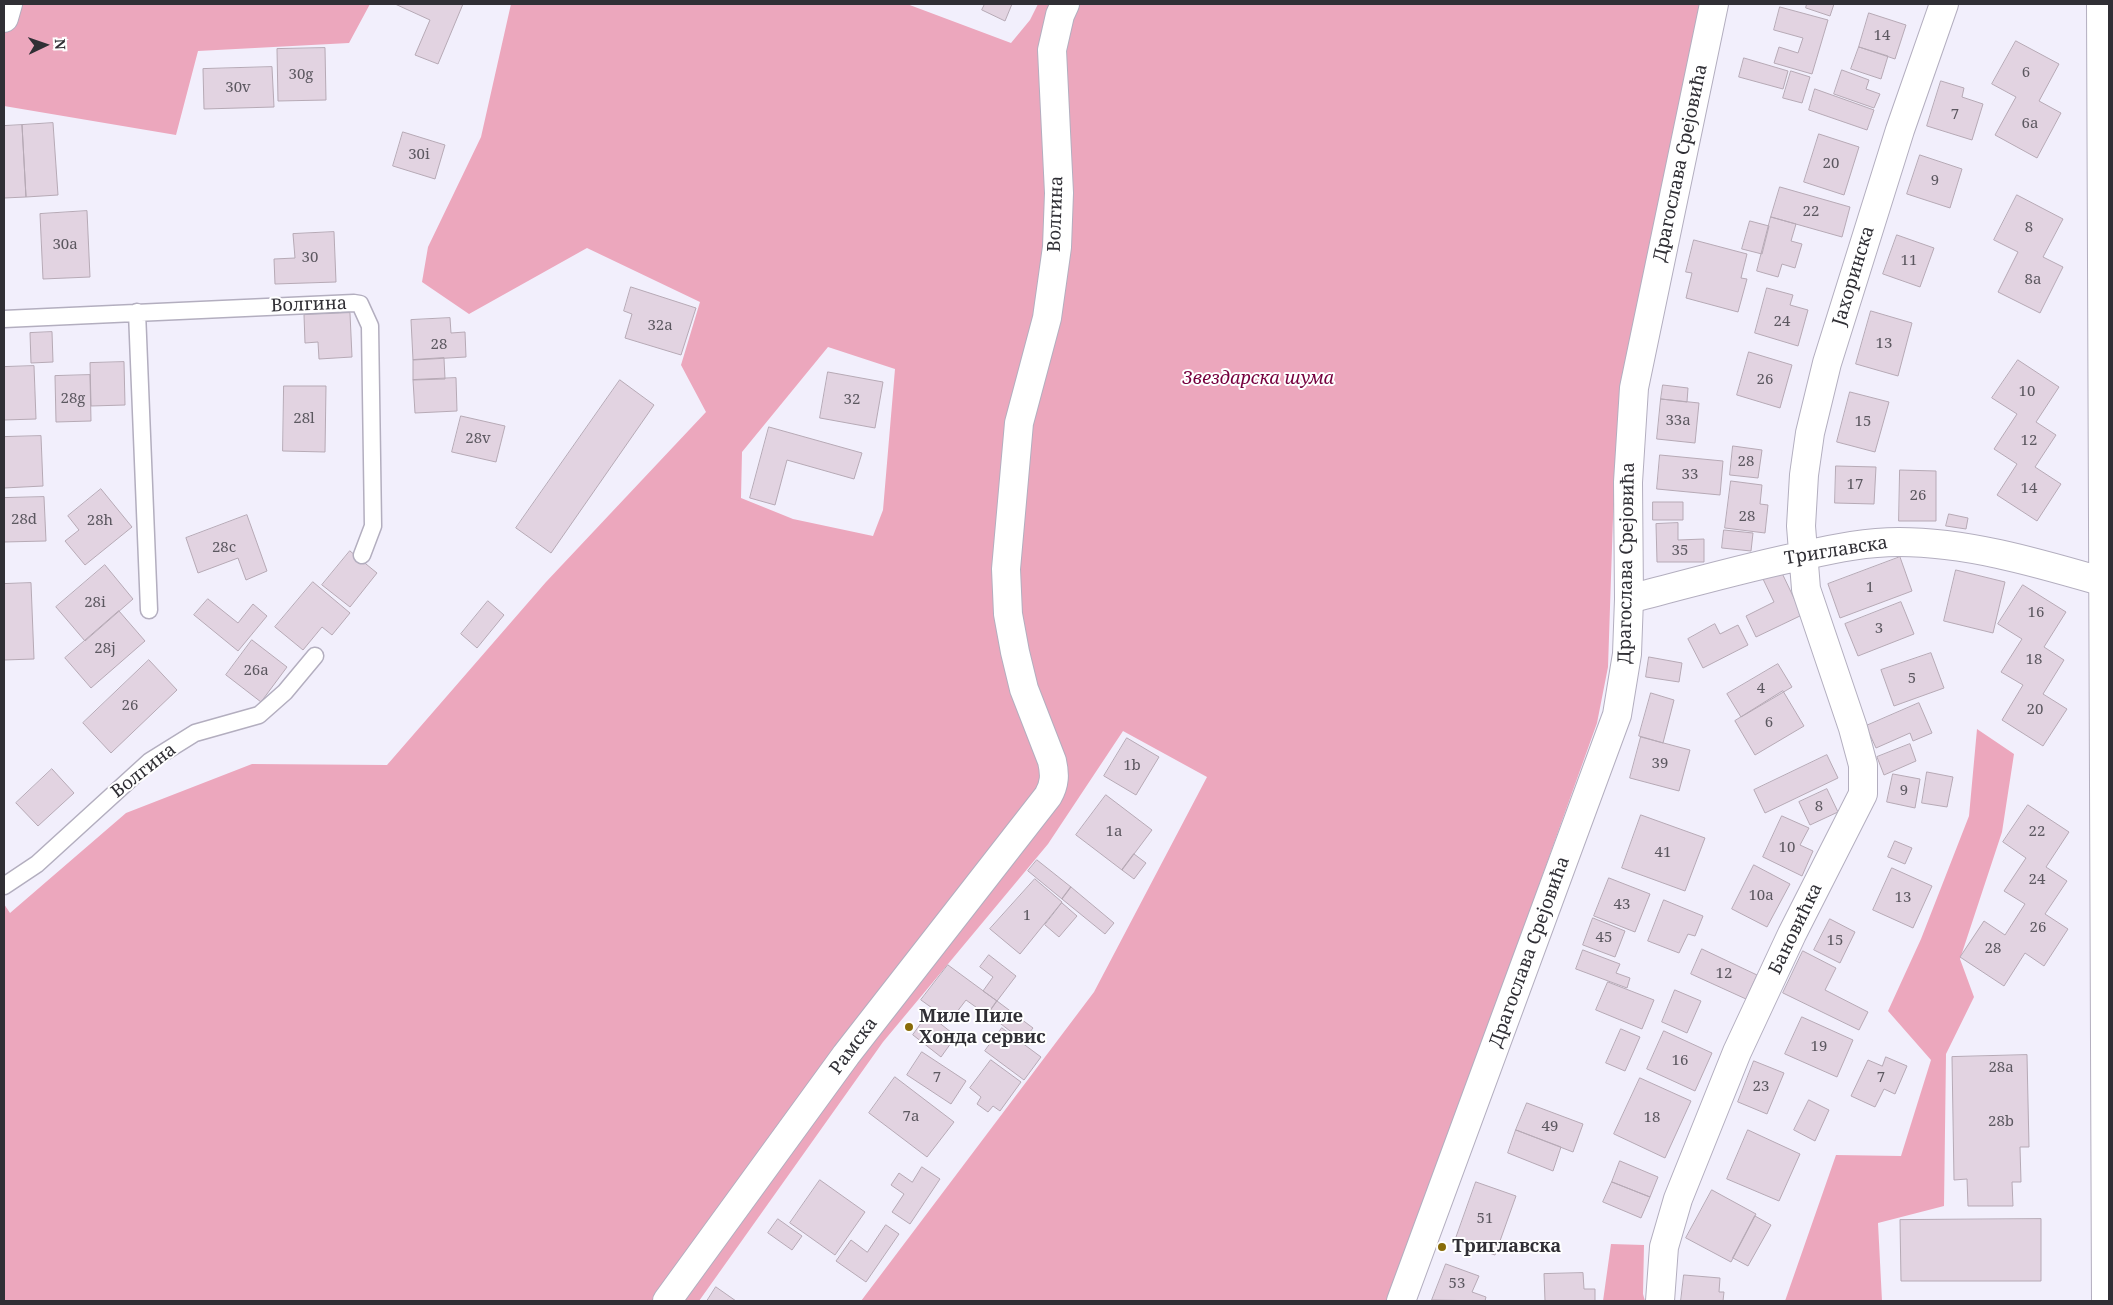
<!DOCTYPE html>
<html>
<head>
<meta charset="utf-8">
<style>
  body { margin:0 }
  #map { position:relative; width:2113px; height:1305px; overflow:hidden; background:#f2effc; font-family:"Noto Serif",serif }
  canvas { display:block }
  .frame { position:absolute; inset:0; border:5px solid #302f35; pointer-events:none }
  .north { position:absolute; left:20px; top:20px; width:50px; height:50px; -webkit-text-stroke:4px #fff; paint-order:stroke; rotate:87deg; font-size:14px; font-weight:700; line-height:20px; text-align:center; color:#302f35 }
  .north::after { content:''; display:block; margin:auto; width:18px; height:22px; background:#302f35; clip-path:polygon(50% 0,100% 100%,50% 72%,0 100%) }
</style>
</head>
<body>
<div id="map">
<canvas width="2113" height="1305"></canvas>
<div class="frame"></div>
<div class="north">N</div>
</div>
<script>
const g = document.querySelector('canvas').getContext('2d');
g.lineJoin = 'round';
function paint(path, color) { g.fillStyle = color; g.fill(path, 'evenodd'); }
function stroke(path, color, width, dash) { g.strokeStyle = color; g.lineWidth = width; g.lineCap = dash ? 'butt' : 'round'; g.setLineDash(dash || []); g.stroke(path); }
function label(font, color, halo, rows, align = 'center') {
  g.font = font + ' "Noto Serif",serif'; g.lineWidth = 4; g.setLineDash([]); g.textBaseline = 'middle'; g.strokeStyle = halo; g.fillStyle = color; for (const [text, x, y, turn = 0] of rows) {
    g.save(); g.translate(x, y); g.rotate((+turn || 0) * Math.PI / 180); g.textAlign = isNaN(turn) ? turn : align; if (halo) g.strokeText(text, 0, 0); g.fillText(text, 0, 0); g.restore();
  }
}
paint(new Path2D(`
  M4,4H370L349,43L198,51L176,135L4,106Z
  M511,4H907L1011,43L1030,20L1038,4H1706L1622,397L1613,518L1608,667L1597,723L1390,1301H861L1094,992L1207,777L1123,731L1048,844L883,1042L699,1301H4V904L10,913L126,813L252,764L387,765L546,582L706,412L681,365L700,302L587,248L469,314L422,282L428,247L481,137ZM828,347L895,369L883,510L873,536L793,519L741,498L742,452Z
  M1977,729L2014,754L2002,832L1960,959L1974,997L1946,1054L1944,1206L1878,1223L1882,1301H1785L1836,1155L1901,1156L1931,1060L1888,1011L1921,939L1969,816Z
  M1611,1244L1644,1245L1643,1294L1645,1301H1603Z`), '#eca7bd');
const building = new Path2D(`
  M463,4L438,64L415,55L430,20L395,4Z
  M985,4H1012L1005,21L982,10Z
  M1807,4H1834L1830,16L1806,8Z
  M1780,7L1828,20L1812,74L1774,63L1779,47L1798,53L1803,38L1774,30Z
  M1869,13L1906,25L1895,59L1859,47Z
  M2016,41L2059,64L2039,101L2061,113L2037,158L1995,135L2016,97L1992,84Z
  M1859,47L1888,56L1881,79L1851,69Z
  M325,48L326,100L278,101L277,49Z
  M1744,58L1788,71L1783,89L1739,77Z
  M272,67L274,107L204,109L203,69Z
  M1842,70L1869,80L1866,89L1880,94L1874,108L1834,94Z
  M1791,71L1810,77L1802,103L1783,98Z
  M1941,81L1964,88L1962,97L1983,104L1972,140L1927,126Z
  M1815,89L1874,110L1867,130L1809,110Z
  M53,123L58,195L26,197L22,125Z
  M22,125L26,197L4,198V126Z
  M403,132L445,145L435,179L393,166Z
  M1819,134L1859,147L1844,195L1804,182Z
  M1920,155L1962,169L1950,208L1907,194Z
  M1780,187L1850,207L1842,237L1771,217Z
  M2017,195L2063,219L2043,257L2063,267L2040,313L1998,292L2018,252L1994,240Z
  M87,211L90,277L43,279L40,214Z
  M1771,217L1796,224L1791,241L1802,244L1795,268L1782,264L1778,277L1757,271Z
  M1750,221L1769,226L1762,254L1742,249Z
  M334,232L336,282L275,284L274,259L295,258L293,234Z
  M1897,235L1934,248L1920,287L1883,274Z
  M1694,240L1747,254L1741,278L1747,279L1738,312L1686,298L1692,273L1686,272Z
  M631,287L696,308L681,355L625,338L632,314L624,311Z
  M1767,288L1793,295L1790,305L1808,310L1798,346L1755,333Z
  M1871,311L1912,323L1898,376L1856,364Z
  M350,313L352,357L319,359L318,342L305,343L304,315Z
  M450,318L451,333L465,332L466,357L413,360L411,320Z
  M52,332L53,362L31,363L30,333Z
  M1749,352L1792,365L1780,408L1737,395Z
  M444,358L445,379L413,380V360Z
  M2018,360L2059,387L2036,422L2056,435L2035,467L2061,484L2037,521L1997,495L2017,464L1994,449L2017,414L1992,398Z
  M124,362L125,405L91,406L90,363Z
  M34,366L36,419L4,420V367Z
  M828,372L883,382L875,428L820,418Z
  M90,375L91,421L56,422L55,376Z
  M456,378L457,411L415,413L413,380Z
  M620,380L654,405L551,553L516,528Z
  M1663,385L1688,388L1687,402L1661,399Z
  M284,386H326L325,452L283,451Z
  M1850,392L1889,402L1875,452L1837,442Z
  M1661,399L1699,403L1695,443L1657,439Z
  M461,416L505,426L496,462L452,452Z
  M769,427L862,453L854,479L787,460L775,505L750,498Z
  M41,436L43,486L4,488V437Z
  M1733,446L1762,450L1758,478L1730,475Z
  M1660,455L1723,461L1720,495L1657,489Z
  M1836,466L1876,467L1874,504L1835,503Z
  M1900,470L1936,471V521H1899Z
  M1731,481L1762,485L1760,504L1768,505L1765,533L1725,528Z
  M101,489L132,527L85,565L65,541L79,530L68,516Z
  M44,497L46,541L4,542V498Z
  M1653,502H1683V520H1653Z
  M1949,514L1968,518L1966,529L1946,526Z
  M247,515L267,571L246,580L238,558L198,573L186,538Z
  M1678,523V540L1704,539V562H1657L1656,524Z
  M1724,530L1753,533L1751,551L1722,548Z
  M350,551L377,573L350,607L322,585Z
  M1900,557L1912,591L1840,618L1828,584Z
  M105,565L133,599L85,641L56,607Z
  M1956,570L2005,582L1993,633L1944,621Z
  M1781,571L1802,615L1756,637L1746,616L1774,602L1763,579Z
  M313,582L350,613L332,635L322,627L303,650L275,627Z
  M31,583L34,659L4,660V584Z
  M2023,585L2066,612L2044,647L2064,660L2043,694L2067,709L2043,746L2002,720L2023,685L2001,672L2022,639L1998,624Z
  M208,599L238,623L253,604L267,616L238,651L194,615Z
  M488,601L504,615L477,648L461,634Z
  M1901,602L1914,634L1858,656L1845,624Z
  M119,611L145,641L91,688L65,658Z
  M1715,624L1720,634L1738,625L1748,645L1703,668L1688,639Z
  M252,640L287,667L261,702L226,675Z
  M1931,653L1944,688L1894,706L1881,670Z
  M1649,657L1682,663L1679,682L1646,677Z
  M149,660L177,690L111,753L83,723Z
  M1778,664L1792,687L1741,717L1727,694Z
  M1783,691L1804,726L1755,755L1735,721Z
  M1651,693L1674,700L1663,743L1639,736Z
  M1919,703L1932,733L1913,741L1910,733L1876,748L1866,726Z
  M1641,737L1690,750L1679,791L1630,778Z
  M1127,738L1159,757L1136,795L1104,776Z
  M1910,744L1916,761L1884,775L1877,757Z
  M1827,755L1838,778L1765,813L1754,790Z
  M52,769L74,793L38,826L16,803Z
  M1927,772L1953,777L1947,807L1922,803Z
  M1893,774L1920,779L1915,808L1887,802Z
  M1827,789L1838,812L1810,825L1799,802Z
  M1106,795L1152,830L1122,870L1076,835Z
  M2028,805L2069,832L2046,867L2067,881L2045,914L2068,929L2044,966L2025,953L2004,986L1960,957L1984,921L2005,935L2025,904L2004,891L2026,858L2003,842Z
  M1641,815L1705,838L1685,891L1622,868Z
  M1782,816L1809,828L1800,845L1813,851L1802,876L1763,857Z
  M1895,841L1912,848L1905,864L1888,857Z
  M1134,854L1146,863L1134,879L1122,870Z
  M1037,860L1071,887L1062,899L1028,871Z
  M1754,865L1790,884L1767,927L1732,909Z
  M1892,868L1932,886L1913,928L1873,910Z
  M1609,878L1650,894L1635,932L1594,916Z
  M1035,879L1062,902L1020,954L990,929Z
  M1071,887L1114,923L1105,934L1062,899Z
  M1664,900L1703,916L1695,936L1688,934L1679,953L1648,941Z
  M1062,903L1077,916L1059,937L1045,925Z
  M1593,918L1625,931L1615,957L1583,945Z
  M1830,919L1855,932L1840,963L1814,950Z
  M1702,949L1757,975L1746,999L1691,974Z
  M1583,950L1620,964L1616,973L1630,978L1627,988L1576,969Z
  M1803,951L1836,968L1825,990L1868,1012L1859,1030L1783,993Z
  M989,955L1016,976L997,1001L983,991L993,977L980,967Z
  M948,965L997,1001L987,1015L966,1000L950,1021L921,1000Z
  M1608,982L1654,1000L1642,1029L1596,1010Z
  M1675,990L1701,1001L1687,1033L1662,1022Z
  M997,1001L1033,1028L1023,1041L988,1014Z
  M928,1014L956,1036L941,1057L913,1035Z
  M1802,1017L1853,1040L1837,1077L1785,1054Z
  M1002,1028L1041,1057L1024,1080L985,1051Z
  M1621,1029L1640,1037L1625,1071L1606,1063Z
  M1664,1031L1712,1053L1695,1091L1647,1069Z
  M922,1052L966,1081L951,1104L907,1075Z
  M2027,1055L2029,1147H2020L2021,1182H2012L2013,1206H1968L1967,1179L1954,1180L1952,1057Z
  M1886,1057L1907,1066L1895,1094L1884,1089L1875,1107L1851,1096L1868,1060L1882,1066Z
  M991,1060L1021,1082L1000,1111L993,1106L988,1112L977,1104L981,1097L970,1088Z
  M1754,1061L1784,1073L1767,1114L1738,1102Z
  M895,1077L954,1122L927,1157L869,1113Z
  M1640,1078L1691,1101L1665,1158L1614,1134Z
  M1809,1100L1829,1110L1815,1141L1794,1130Z
  M1527,1103L1583,1124L1573,1152L1516,1130Z
  M1516,1130L1561,1147L1553,1171L1508,1153Z
  M1748,1130L1800,1154L1779,1201L1727,1179Z
  M1620,1161L1658,1177L1650,1197L1612,1182Z
  M922,1167L940,1179L910,1224L892,1212L904,1194L891,1185L899,1173L912,1182Z
  M820,1180L865,1212L835,1255L790,1223Z
  M1476,1182L1516,1196L1495,1255L1455,1241Z
  M1612,1182L1650,1197L1641,1218L1603,1202Z
  M1712,1190L1756,1214L1731,1262L1686,1238Z
  M1755,1216L1771,1225L1748,1266L1733,1258Z
  M778,1219L802,1236L792,1250L768,1233Z
  M2041,1219V1281H1901L1900,1220Z
  M886,1225L899,1234L866,1282L836,1261L851,1240L867,1252Z
  M1446,1264L1479,1276L1472,1292L1486,1297L1485,1301L1432,1300Z
  M1583,1273L1584,1289H1595V1301H1545L1544,1274Z
  M1684,1275L1720,1278L1719,1292H1724L1723,1301H1681Z
  M716,1287L736,1301H707Z`);
paint(building, '#e2d3e1');
stroke(building, '#b6a9b5', 1);
const lane = new Path2D(`
  M137,312L149,610
  M4,319L354,303L360,304L370,326L373,526L362,555
  M4,886L37,864L150,761L195,733L259,715L285,692L315,656`);
const street = new Path2D(`
  M1629,599C1688,584 1746,567 1806,555C1837,548 1867,542 1899,542C1968,542 2038,563 2104,582
  M667,1301L846,1055L1048,796C1055,784 1055,774 1052,761L1024,689L1015,652L1008,614L1006,569L1019,423L1047,318L1057,247L1059,193L1052,50L1060,15L1065,4
  M1660,1301L1664,1247L1678,1199L1737,1052L1792,934L1863,794V765L1853,728L1806,589L1801,526L1804,475L1810,433L1827,363L1900,130L1944,4`);
const secondary = new Path2D(`
  M2101,4L2106,1301
  M4,18L8,4
  M1401,1301L1617,715L1627,654L1629,599L1628,482L1634,388L1714,4`);
stroke(lane, '#b3aebf', 19);
stroke(street, '#b3aebf', 30);
stroke(secondary, '#b3aebf', 30);
stroke(lane, '#fff', 16);
stroke(street, '#fff', 28);
stroke(secondary, '#fff', 28);
for (const [x, y, r, color] of [
  [909,1027,5,"#886b09"],
  [1442,1247,5,"#886b09"]
]) { const dot = new Path2D(); dot.arc(x, y, r, 0, 2 * Math.PI); g.fillStyle = color; g.fill(dot); stroke(dot, '#fff', 2); }
label('15px', '#5c5860', null, [
  ["14",1882,36],
  ["6",2026,73],
  ["30g",301,75],
  ["30v",238,88],
  ["7",1955,115],
  ["6a",2030,124],
  ["30i",419,155],
  ["20",1831,164],
  ["9",1935,181],
  ["22",1811,212],
  ["8",2029,228],
  ["30a",65,245],
  ["30",310,258],
  ["11",1909,261],
  ["8a",2033,280],
  ["24",1782,322],
  ["32a",660,326],
  ["13",1884,344],
  ["28",439,345],
  ["26",1765,380],
  ["10",2027,392],
  ["28g",73,399],
  ["32",852,400],
  ["28l",304,419],
  ["33a",1678,421],
  ["15",1863,422],
  ["28v",478,439],
  ["12",2029,441],
  ["28",1746,462],
  ["33",1690,475],
  ["17",1855,485],
  ["14",2029,489],
  ["26",1918,496],
  ["28",1747,517],
  ["28d",24,520],
  ["28h",100,521],
  ["28c",224,548],
  ["35",1680,551],
  ["1",1870,588],
  ["28i",95,603],
  ["16",2036,613],
  ["3",1879,629],
  ["28j",105,649],
  ["18",2034,660],
  ["26a",256,671],
  ["5",1912,679],
  ["4",1761,689],
  ["26",130,706],
  ["20",2035,710],
  ["6",1769,723],
  ["39",1660,764],
  ["1b",1132,766],
  ["9",1904,791],
  ["8",1819,807],
  ["1a",1114,832],
  ["22",2037,832],
  ["10",1787,848],
  ["41",1663,853],
  ["24",2037,880],
  ["10a",1761,896],
  ["13",1903,898],
  ["43",1622,905],
  ["1",1027,916],
  ["26",2038,928],
  ["45",1604,938],
  ["15",1835,941],
  ["28",1993,949],
  ["12",1724,974],
  ["19",1819,1047],
  ["16",1680,1061],
  ["28a",2001,1068],
  ["7",937,1078],
  ["7",1881,1078],
  ["23",1761,1087],
  ["7a",911,1117],
  ["18",1652,1118],
  ["28b",2001,1122],
  ["49",1550,1127],
  ["51",1485,1219],
  ["53",1457,1284]
]);
label('18px', '#302f35', '#fff', [
  ["Драгослава Срејовића",1681,163,-78],
  ["Волгина",1056,214,-88],
  ["Јахоринска",1854,276,-73],
  ["Волгина",309,305,-2],
  ["Триглавска",1836,551,-9],
  ["Драгослава Срејовића",1627,563,-89],
  ["Волгина",144,771,-38],
  ["Бановићка",1796,929,-64],
  ["Драгослава Срејовића",1530,952,-70],
  ["Рамска",854,1046,-53]
]);
label('italic 18px', '#76003e', '#fff', [
  ["Звездарска шума",1258,379]
]);
label('bold 18px', '#302f35', '#fff', [
  ["Миле Пиле",919,1017],
  ["Хонда сервис",919,1038],
  ["Триглавска",1452,1247]
], 'left');
</script>
</body>
</html>
